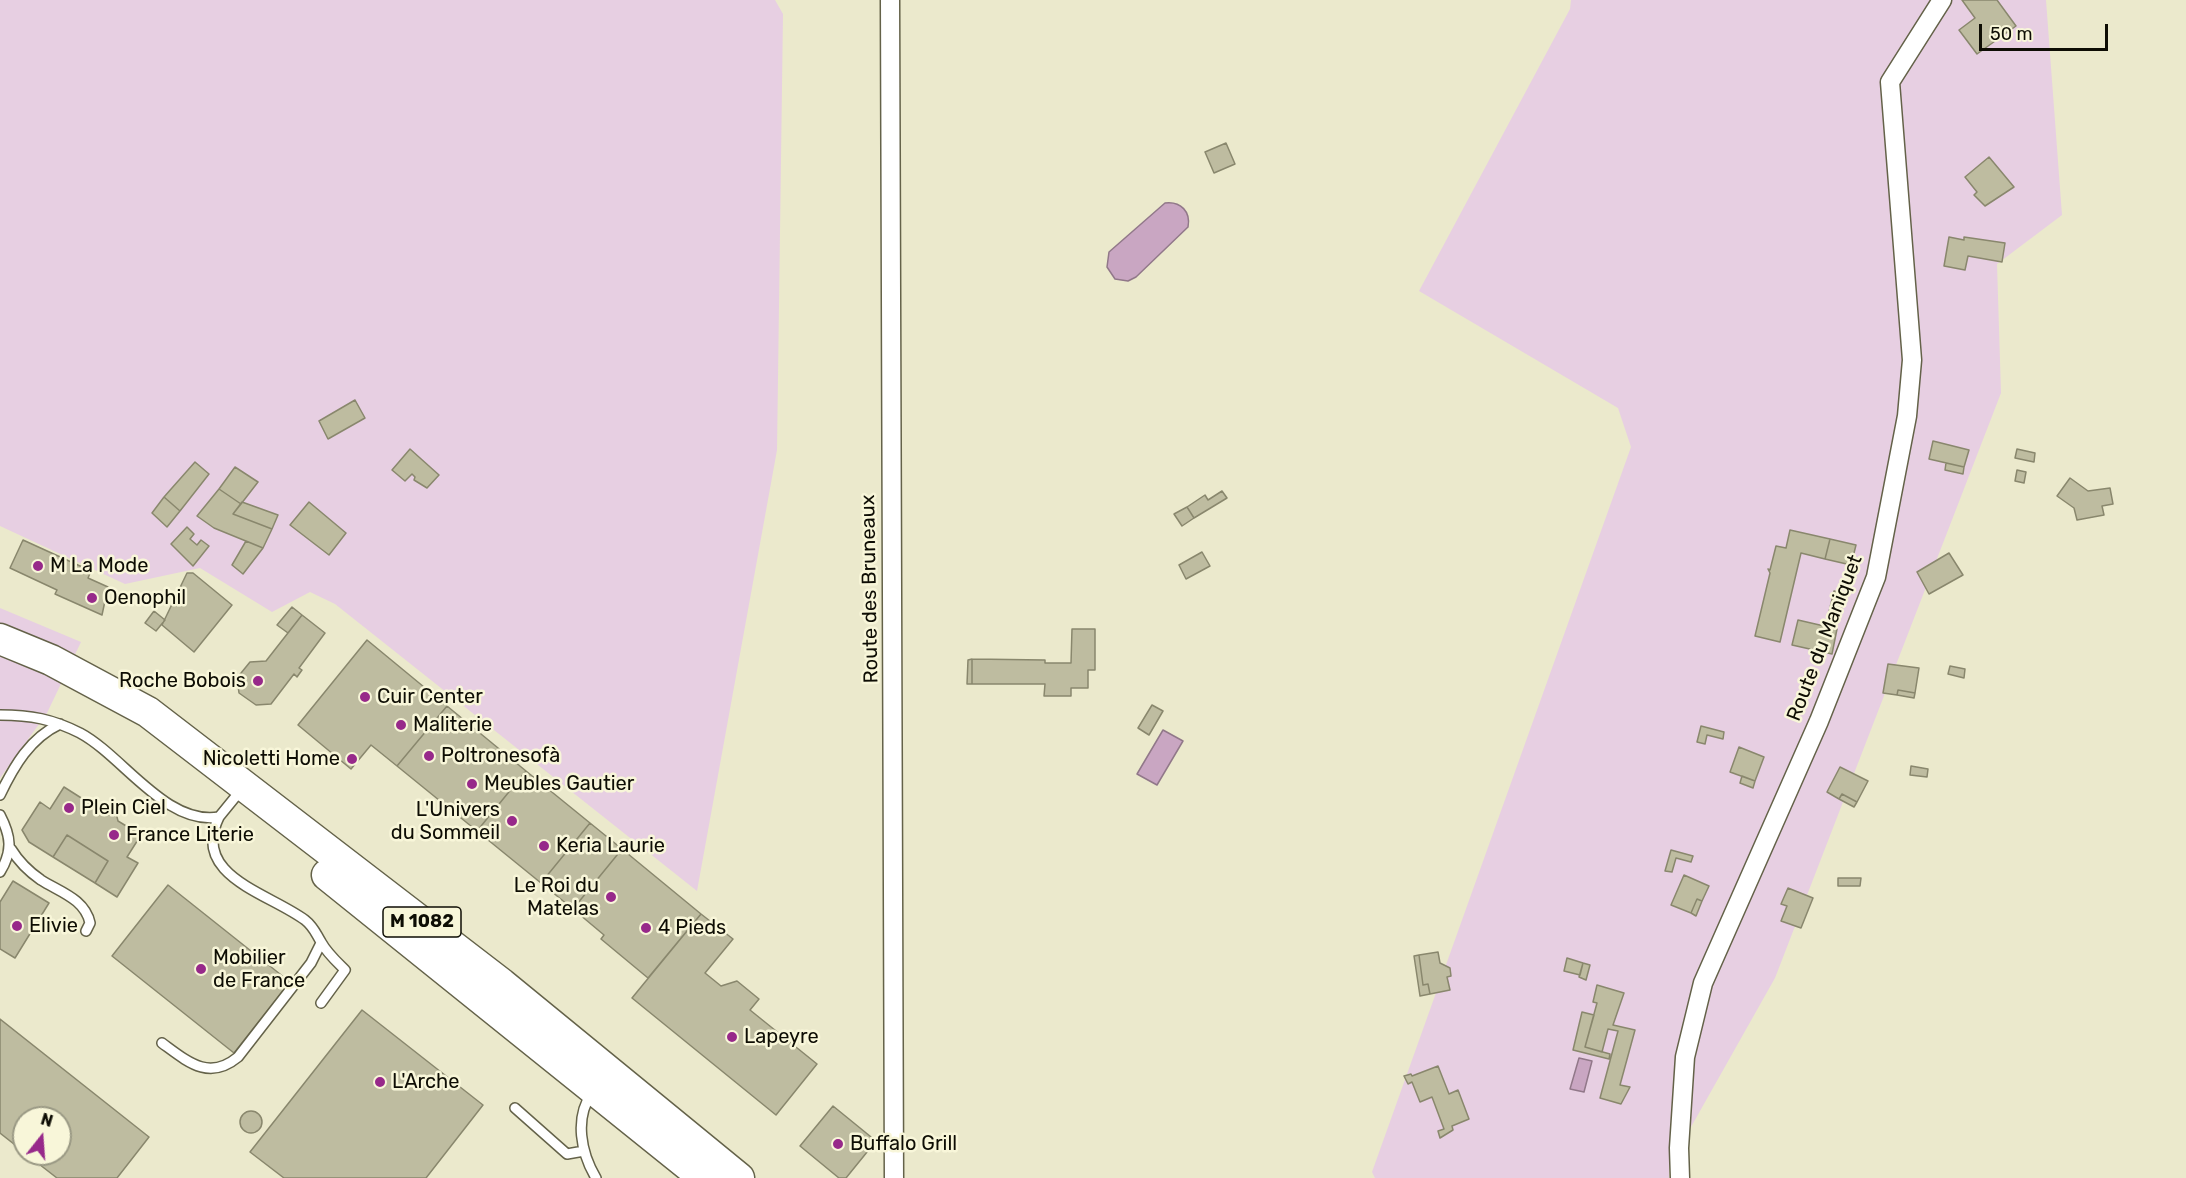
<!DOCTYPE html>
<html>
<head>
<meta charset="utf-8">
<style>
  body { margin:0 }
  #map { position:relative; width:2186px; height:1178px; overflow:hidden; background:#ebe9cc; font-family:Rubik,sans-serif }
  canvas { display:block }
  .north { position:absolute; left:12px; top:1106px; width:60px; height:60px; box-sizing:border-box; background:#f8f6d9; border:2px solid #9a9984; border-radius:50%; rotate:17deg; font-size:16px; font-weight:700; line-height:24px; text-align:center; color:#0e0d04 }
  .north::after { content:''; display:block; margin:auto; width:21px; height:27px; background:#97298a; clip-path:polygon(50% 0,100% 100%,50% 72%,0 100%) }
  .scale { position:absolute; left:1979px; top:24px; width:129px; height:27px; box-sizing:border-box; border:3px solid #0e0d04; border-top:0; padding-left:8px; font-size:18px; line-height:21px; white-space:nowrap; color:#0e0d04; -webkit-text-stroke:4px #f8f6d9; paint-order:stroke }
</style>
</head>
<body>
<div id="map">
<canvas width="2186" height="1178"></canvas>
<div class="north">N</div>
<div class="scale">50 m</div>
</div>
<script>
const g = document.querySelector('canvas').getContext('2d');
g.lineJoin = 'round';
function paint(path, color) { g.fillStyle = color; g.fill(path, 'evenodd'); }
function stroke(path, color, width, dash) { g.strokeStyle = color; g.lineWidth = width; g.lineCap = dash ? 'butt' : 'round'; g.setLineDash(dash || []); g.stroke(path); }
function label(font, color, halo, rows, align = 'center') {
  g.font = font + ' Rubik,sans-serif'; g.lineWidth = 5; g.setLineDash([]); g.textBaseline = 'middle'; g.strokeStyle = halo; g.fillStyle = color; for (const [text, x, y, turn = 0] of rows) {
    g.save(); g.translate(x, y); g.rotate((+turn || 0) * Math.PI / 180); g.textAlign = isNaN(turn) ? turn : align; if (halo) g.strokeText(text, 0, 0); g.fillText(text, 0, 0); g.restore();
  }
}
paint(new Path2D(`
  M0,0H775L783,14L777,450L697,891L335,604L310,592L272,612L200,568L125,584L0,526Z
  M1571,0H2046L2062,215L1997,264L2001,393L1775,978L1669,1166V1178H1375L1372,1172L1631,447L1618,408L1419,291L1570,9Z
  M0,608L81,642L47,713L0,778Z`), '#e7cfe2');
const water = new Path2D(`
  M1165,203C1181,201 1191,212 1188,227L1136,277L1128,281L1115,279L1107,267L1109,252Z
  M1163,730L1183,741L1157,785L1137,774Z
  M1579,1058L1592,1061L1584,1092L1570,1089Z`);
paint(water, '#c9a6c2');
stroke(water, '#917889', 1.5);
const building = new Path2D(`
  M1962,0H1997L2016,26L1977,54L1959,30L1975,18Z
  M1226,143L1235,164L1214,173L1205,152Z
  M1989,157L2014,187L1985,206L1974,195L1977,192L1965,177Z
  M1949,237L1964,240V237L2005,243L2002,262L1968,256L1965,270L1944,266Z
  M355,400L365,418L328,439L319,421Z
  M1933,441L1969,450L1964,467L1929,459Z
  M410,449L439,475L427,488L414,480L415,477L412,474L405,481L392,470Z
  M2017,449L2035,453L2034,462L2015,458Z
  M195,462L209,474L180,511L164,497Z
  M1946,463L1964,467L1963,474L1945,470Z
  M235,467L258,482L241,504L219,489Z
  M2017,470L2026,472L2024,483L2015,481Z
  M2070,478L2088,491L2110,488L2113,504L2102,506L2104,515L2077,520L2074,508L2057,496Z
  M219,489L241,504L233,514L272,529L263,548L214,528L197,516Z
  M1222,491L1227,498L1194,518L1187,507L1205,495L1208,500Z
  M164,497L180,511L167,527L152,513Z
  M242,502L278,515L272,529L233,514Z
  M309,502L346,533L329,555L290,525Z
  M1187,507L1194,518L1182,526L1174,514Z
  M187,527L194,534L190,539L197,545L201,540L209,546L193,566L171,544Z
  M1790,530L1830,539L1825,559L1801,553L1780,642L1755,636L1770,573L1768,569L1770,570L1776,546L1786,548Z
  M1830,539L1856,545L1851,565L1825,559Z
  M23,540L91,571L88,578L108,587L102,615L55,594L57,590L10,568Z
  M246,541L263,548L243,574L232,565Z
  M1202,552L1210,566L1186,579L1179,565Z
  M1949,553L1963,575L1929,594L1917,572Z
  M187,573H193L232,605L194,652L162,625Z
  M1834,591L1845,593L1840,618L1828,616Z
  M292,607L302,615L288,633L277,625Z
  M154,611L165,620L156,631L145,623Z
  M302,615L325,633L299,668L302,670L297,677L294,674L271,704L256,705L239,693L237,678L250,662L266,661Z
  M1798,620L1837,629L1832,654L1792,645Z
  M1072,629H1095V670H1088V688H1071V696H1044L1045,684H972V659L1045,660V663H1071Z
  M367,640L447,706L397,766L371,745L351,769L298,725Z
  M972,659V684H967L968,660Z
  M1888,664L1919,668L1915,693L1898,690L1897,695L1883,693Z
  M1950,666L1965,669L1964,678L1948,674Z
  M1898,690L1915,693L1914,698L1897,695Z
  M1152,705L1163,711L1149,735L1138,728Z
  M447,706L526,771L477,831L397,766Z
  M1701,726L1724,732L1723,739L1707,735L1705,744L1697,742Z
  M1739,747L1764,757L1755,781L1730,772Z
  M1911,766L1928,769L1927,777L1910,775Z
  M1840,767L1868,781L1857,802L1842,794L1839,799L1827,792Z
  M526,771L590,823L541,883L477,831Z
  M1742,776L1755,781L1753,788L1740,783Z
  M64,787L108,815L116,813L118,821L141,835L127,857L138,863L117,897L95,883L108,861L67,835L53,857L29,842L22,830L40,802L50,809Z
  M1842,794L1857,802L1854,807L1839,799Z
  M590,823L622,849L573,909L541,883Z
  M67,835L108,861L95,883L53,857Z
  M622,849L701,914L648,978L601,939L604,935L573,909Z
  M1671,850L1693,856L1691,862L1676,858L1672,872L1665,871Z
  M1684,875L1709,886L1702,901L1697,899L1691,913L1671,905Z
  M1838,878H1861L1860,886H1838Z
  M13,881L49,903L15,958L0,949V902Z
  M168,885L290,982L234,1053L112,956Z
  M1788,888L1813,898L1801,928L1781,921L1787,906L1781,904Z
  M1697,899L1702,901L1696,916L1691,913Z
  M701,914L733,939L705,973L721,986L737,981L759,999L750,1010L817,1064L776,1115L632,998Z
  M1438,952L1440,963L1450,968L1451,976L1447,977L1450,990L1430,994L1428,984L1423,985L1419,955Z
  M1419,955L1423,985L1428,984L1430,994L1420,996L1414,956Z
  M1567,958L1583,963L1580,975L1564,971Z
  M1583,963L1590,965L1586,980L1579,977Z
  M1597,985L1624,993L1613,1025L1635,1030L1620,1085L1630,1087L1621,1104L1600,1098L1618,1031L1608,1029L1602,1052L1585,1047L1597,1003L1593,1002Z
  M362,1010L483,1105L426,1178H284L250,1152Z
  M1582,1012L1594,1015L1585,1047L1610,1054L1609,1059L1573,1050Z
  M0,1019L149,1137L117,1178H57L26,1154H60V1118H24V1152L0,1133Z
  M1438,1066L1449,1094L1458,1090L1469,1119L1452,1126L1453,1130L1440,1138L1438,1131L1444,1129L1432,1097L1420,1102L1412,1082L1408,1084L1404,1076L1411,1074L1412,1076Z
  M833,1106L876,1141L846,1178H839L800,1146Z
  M240 1122a11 11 0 1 1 22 0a11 11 0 1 1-22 0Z`);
paint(building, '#bebca0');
stroke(building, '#89876d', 1.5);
const service = new Path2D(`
  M0,715C31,715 52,719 80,733C123,756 166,826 219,817L241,790
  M0,795C14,766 30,738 60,724
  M0,815C11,836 13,851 0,872
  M219,817C190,876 269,893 305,920C314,927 316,934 321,942C327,953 337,962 345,970L321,1003
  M11,849C19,862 28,871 41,880C60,892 85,899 90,923L86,931
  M162,1043C188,1062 209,1081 238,1057L311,963L321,943
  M592,1093C574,1118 581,1153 596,1178
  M515,1108L567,1154L584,1151`);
const minor = new Path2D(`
  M890,0L894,1178
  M1680,1178L1679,1148L1685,1057L1703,983L1819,721L1876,577L1907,416L1912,360L1890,82L1942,0`);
const primary = new Path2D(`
  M0,639L51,660L148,712L502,984L739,1178
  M327,875L704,1178`);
stroke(service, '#646249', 12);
stroke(minor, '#646249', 21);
stroke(primary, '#646249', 33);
stroke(service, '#fff', 9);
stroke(minor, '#fff', 18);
stroke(primary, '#fff', 30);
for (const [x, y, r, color] of [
  [38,566,6,"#97298a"],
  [92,598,6,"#97298a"],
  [258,681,6,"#97298a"],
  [365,697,6,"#97298a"],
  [401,725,6,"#97298a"],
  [429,756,6,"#97298a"],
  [352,759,6,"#97298a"],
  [472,784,6,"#97298a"],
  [69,808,6,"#97298a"],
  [512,821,6,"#97298a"],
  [114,835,6,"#97298a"],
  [544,846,6,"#97298a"],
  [611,897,6,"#97298a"],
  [17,926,6,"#97298a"],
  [646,928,6,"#97298a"],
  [201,969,6,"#97298a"],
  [732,1037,6,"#97298a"],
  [380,1082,6,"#97298a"],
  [838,1144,6,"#97298a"]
]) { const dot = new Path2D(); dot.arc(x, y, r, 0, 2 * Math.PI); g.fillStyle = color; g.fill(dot); stroke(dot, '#f8f6d9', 2); }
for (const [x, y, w] of [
  [422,922,78]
]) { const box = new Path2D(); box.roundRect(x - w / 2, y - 15, w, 30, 4.5); g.fillStyle = '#f8f6d9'; g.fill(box); stroke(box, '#0e0d04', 1.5); }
label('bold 18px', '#0e0d04', null, [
  ["M 1082",422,922]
]);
label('20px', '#0e0d04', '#f8f6d9', [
  ["M La Mode",50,566],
  ["Oenophil",104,598],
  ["Roche Bobois",246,681,"right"],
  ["Cuir Center",377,697],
  ["Maliterie",413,725],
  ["Poltronesofà",441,756],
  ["Nicoletti Home",340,759,"right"],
  ["Meubles Gautier",484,784],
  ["Plein Ciel",81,808],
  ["L'Univers",500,810,"right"],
  ["du Sommeil",500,833,"right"],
  ["France Literie",126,835],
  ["Keria Laurie",556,846],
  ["Le Roi du",599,886,"right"],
  ["Matelas",599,909,"right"],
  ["Elivie",29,926],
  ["4 Pieds",658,928],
  ["Mobilier",213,958],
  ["de France",213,981],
  ["Lapeyre",744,1037],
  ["L'Arche",392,1082],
  ["Buffalo Grill",850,1144]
], 'left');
label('20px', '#0e0d04', '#f8f6d9', [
  ["Route des Bruneaux",870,589,-91],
  ["Route du Maniquet",1825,638,-69]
]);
</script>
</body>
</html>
